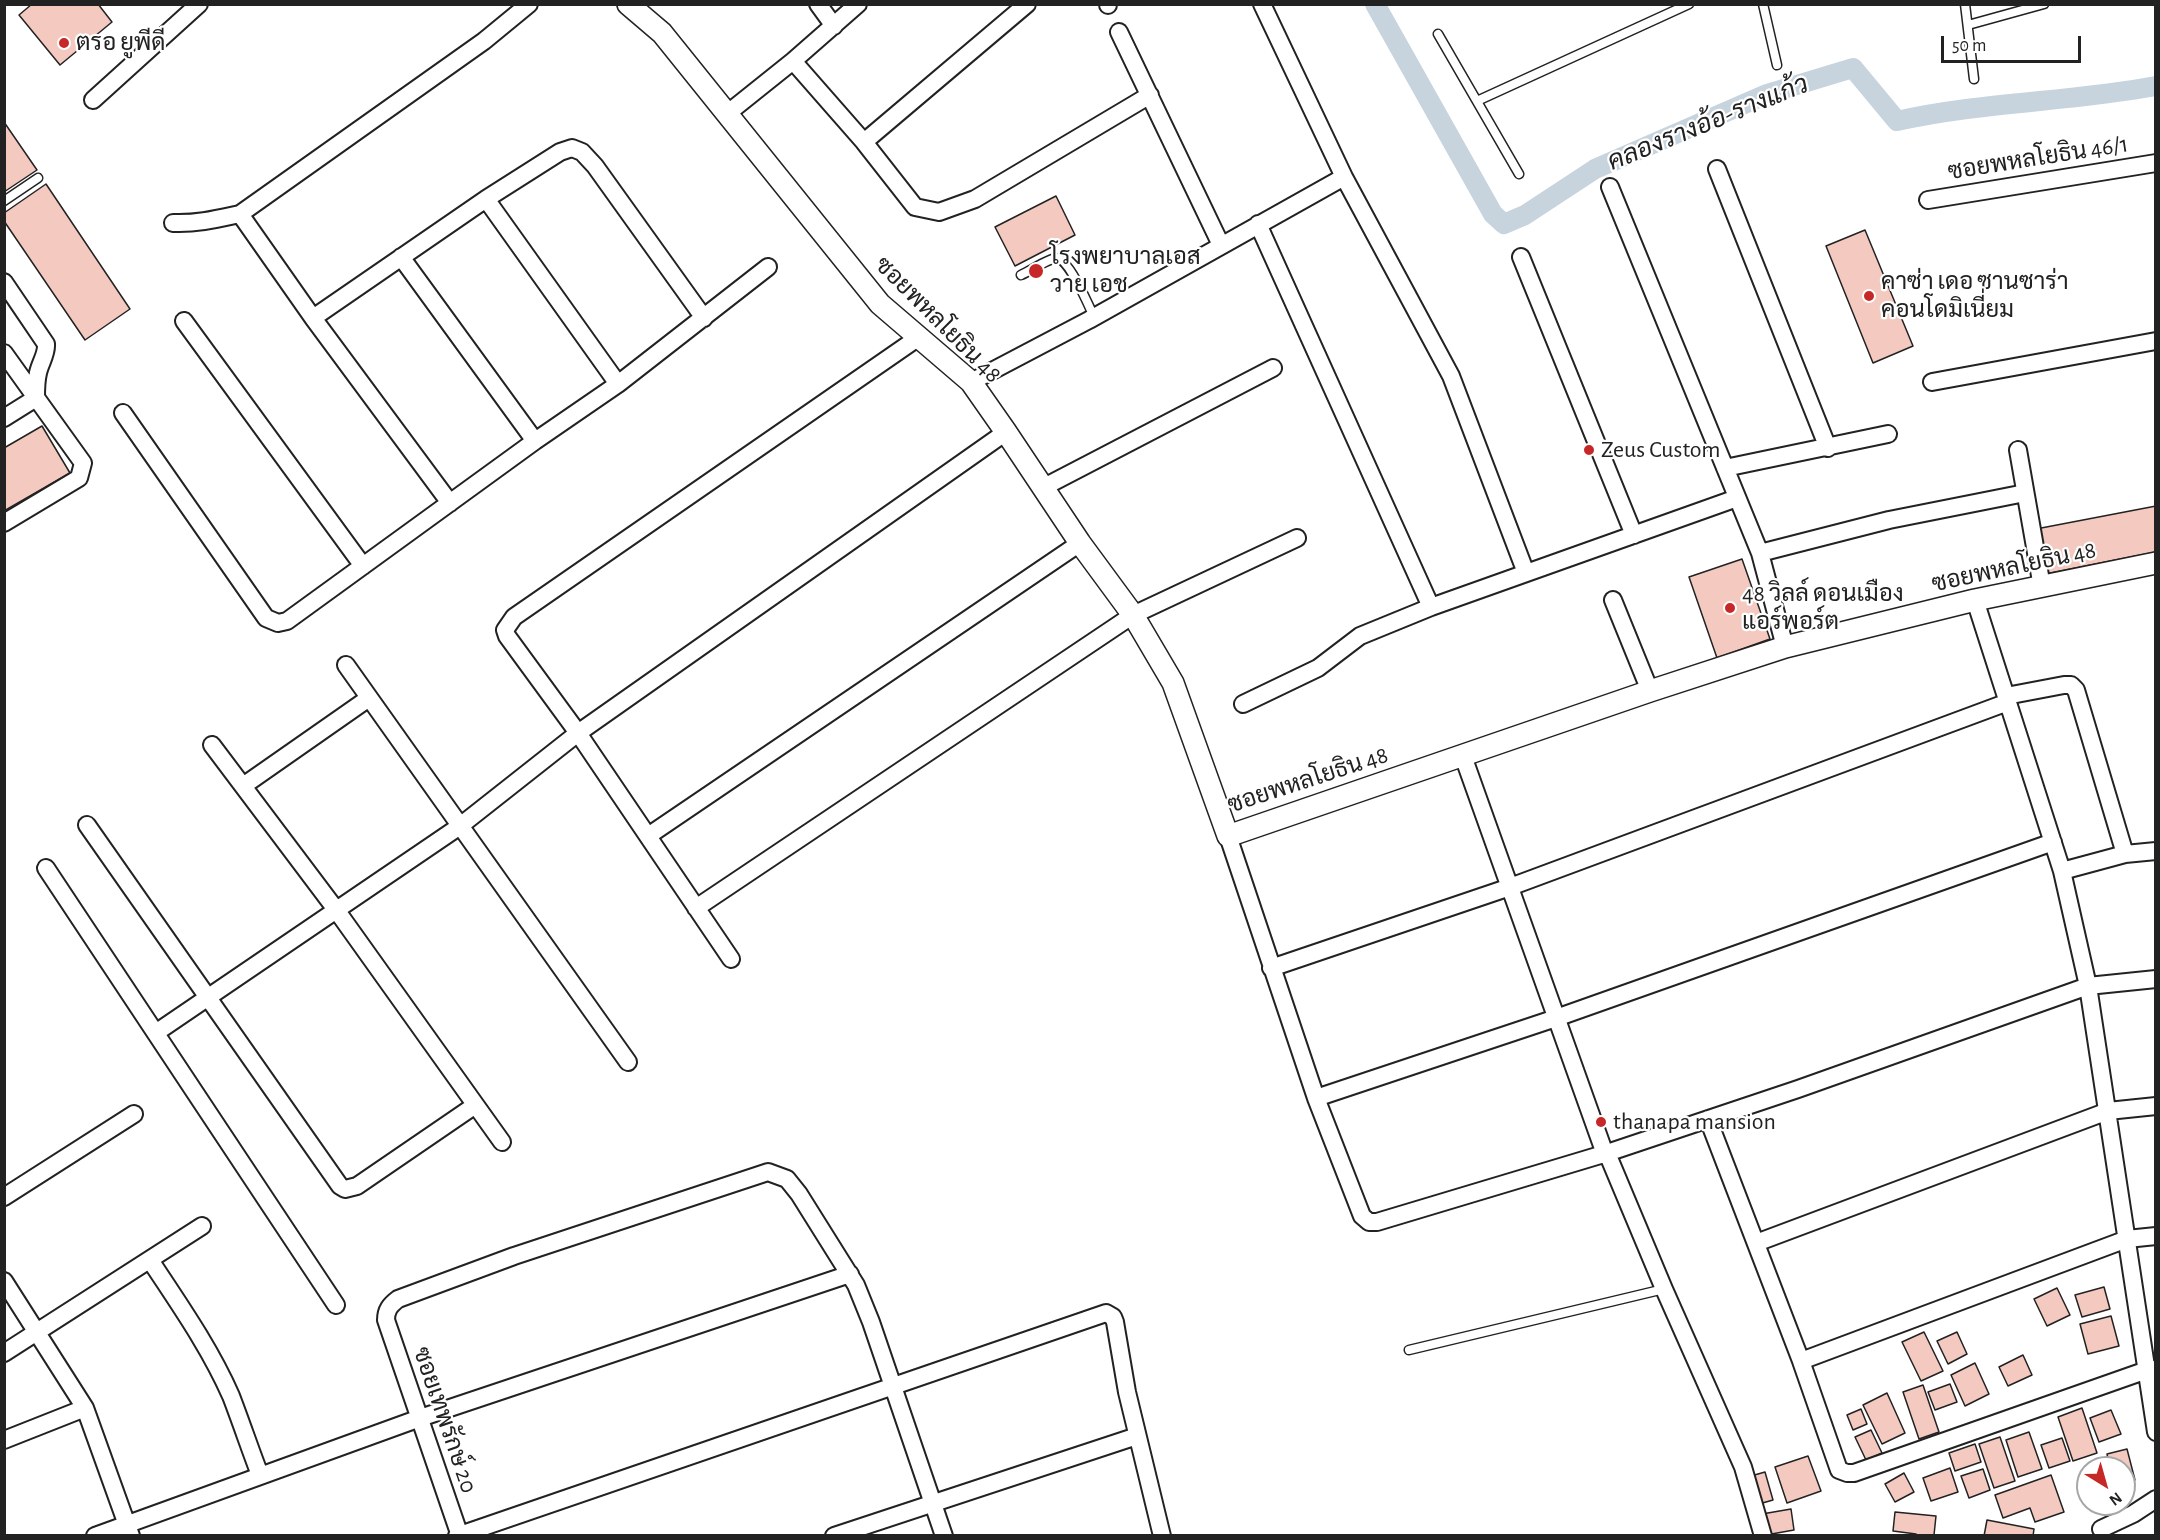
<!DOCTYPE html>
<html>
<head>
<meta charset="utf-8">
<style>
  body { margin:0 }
  #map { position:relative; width:2160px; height:1540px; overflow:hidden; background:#fff; font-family:"Alegreya Sans",sans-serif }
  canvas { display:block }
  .frame { position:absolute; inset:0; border:6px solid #222; pointer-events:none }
  .north { position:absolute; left:2076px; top:1456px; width:60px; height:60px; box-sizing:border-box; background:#fff; border:2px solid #a7a7a7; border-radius:50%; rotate:143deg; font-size:16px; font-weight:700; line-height:24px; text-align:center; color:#222 }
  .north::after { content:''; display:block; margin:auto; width:21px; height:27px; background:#c62828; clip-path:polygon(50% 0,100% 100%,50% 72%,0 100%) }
  .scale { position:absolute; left:1941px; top:36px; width:140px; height:27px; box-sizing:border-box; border:3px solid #222; border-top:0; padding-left:8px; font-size:18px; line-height:21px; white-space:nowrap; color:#222; -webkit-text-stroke:4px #fff; paint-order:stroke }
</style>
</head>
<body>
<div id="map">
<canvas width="2160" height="1540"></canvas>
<div class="frame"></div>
<div class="north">N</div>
<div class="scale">50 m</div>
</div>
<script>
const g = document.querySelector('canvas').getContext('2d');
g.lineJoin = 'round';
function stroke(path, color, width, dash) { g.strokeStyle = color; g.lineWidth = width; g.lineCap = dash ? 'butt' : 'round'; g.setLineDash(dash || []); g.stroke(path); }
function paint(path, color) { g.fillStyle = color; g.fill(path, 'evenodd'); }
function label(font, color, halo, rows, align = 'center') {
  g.font = font + ' "Alegreya Sans",Sarabun,sans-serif'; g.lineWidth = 4.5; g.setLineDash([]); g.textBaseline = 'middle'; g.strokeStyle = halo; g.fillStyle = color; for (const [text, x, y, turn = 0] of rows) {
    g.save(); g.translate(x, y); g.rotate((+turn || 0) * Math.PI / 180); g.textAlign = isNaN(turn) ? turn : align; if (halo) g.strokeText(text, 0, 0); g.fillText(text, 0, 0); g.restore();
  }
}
stroke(new Path2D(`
  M1375,4L1493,214L1504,224L1525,215L1595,169L1767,94L1853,68L1897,121C1981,102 2070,102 2156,86`), '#c7d3dd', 20);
const building = new Path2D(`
  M32,4H98L112,22L60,65L19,15Z
  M4,122L37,170L4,192Z
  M46,184L130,309L85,340L4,221V213Z
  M1056,196L1075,235L1015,266L995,227Z
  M1865,230L1913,346L1873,363L1826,246Z
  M42,426L70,473L4,511V448Z
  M2156,506V552L2045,574L2036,529Z
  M1742,559L1770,639L1717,658L1689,577Z
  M2104,1287L2110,1309L2082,1317L2075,1295Z
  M2057,1288L2070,1315L2047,1326L2034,1299Z
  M2111,1316L2119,1346L2088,1354L2080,1324Z
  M1924,1332L1943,1371L1921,1381L1902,1342Z
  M1957,1332L1967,1354L1948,1364L1937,1341Z
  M2023,1355L2032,1375L2008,1386L1999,1367Z
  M1975,1363L1989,1394L1965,1406L1951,1375Z
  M1950,1384L1957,1402L1935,1410L1928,1392Z
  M1923,1385L1939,1432L1919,1439L1903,1392Z
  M1887,1393L1905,1433L1882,1444L1863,1405Z
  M2082,1408L2097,1453L2073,1461L2058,1417Z
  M1861,1409L1867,1424L1853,1430L1847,1415Z
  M2111,1410L2121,1434L2099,1442L2090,1418Z
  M1871,1430L1882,1453L1866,1460L1855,1437Z
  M2029,1432L2042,1469L2018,1477L2006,1440Z
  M2000,1437L2015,1481L1994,1488L1979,1444Z
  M2062,1438L2070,1461L2049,1468L2041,1445Z
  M1975,1444L1981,1462L1955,1471L1949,1453Z
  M2127,1449L2135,1480L2124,1482V1468H2110L2107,1454Z
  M1808,1456L1821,1491L1787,1503L1775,1467Z
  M1950,1468L1958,1492L1931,1501L1923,1478Z
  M1983,1469L1990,1490L1969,1498L1961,1476Z
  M1765,1472L1773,1500L1759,1504L1751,1476Z
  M1904,1473L1914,1492L1895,1502L1885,1484Z
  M2051,1475L2064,1512L2035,1522L2030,1508L2003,1518L1995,1495Z
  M1791,1509L1794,1530L1766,1535L1762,1514Z
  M1895,1512L1936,1516L1934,1535L1939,1536H1916V1534L1893,1531Z
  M1987,1520L2034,1529L2033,1536H1984Z`);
paint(building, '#f3c9c0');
stroke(building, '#222', 1.5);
const service = new Path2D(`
  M1763,4L1777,65
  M1965,4L1974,79
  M1968,25L2044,4
  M1438,34L1519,174
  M1477,101L1689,4
  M4,201L38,178
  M1021,275C1030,271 1048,259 1056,258C1068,257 1089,306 1094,317
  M1409,1350L1664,1289`);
const minor = new Path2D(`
  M818,4L834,26
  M1108,4V5
  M1262,4L1344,177L1451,376L1526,573
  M1119,32L1221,245
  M793,61L864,142L915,207L939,212L975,199L1150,95
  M93,100L199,4
  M728,113L793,61L858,4
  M864,142L1027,4
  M1717,169L1828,448
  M1610,187L1760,553L1785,647
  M486,199L618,384
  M1928,200L2156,163
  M240,214L313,318L450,503
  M173,223C197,224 217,219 240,214L484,41L529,4
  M1258,224L1431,607
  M401,257L535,441
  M1521,257L1634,535
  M4,282L46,344C47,354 40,363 38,373C36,381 36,390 36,398
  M313,318L486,199L560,152L572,148L582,152L595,166L704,318
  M184,321L363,566
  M4,353L83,463L79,478L4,523
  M971,382L1089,320L1344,177
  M1932,382L2156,341
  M123,413L266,618L278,623L287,621L535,441L618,384L768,267
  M4,418L36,398
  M2018,450L2042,587
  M1725,468L1888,434
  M1044,487L1273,368
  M1760,553L1889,520L2025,493
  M1613,600L1650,691
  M1975,600L2062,871L2088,986L2156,1432
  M346,665L628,1062
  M2006,696L2064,685H2071L2076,690L2125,854
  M1243,704L1318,668L1360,636L1431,607L1737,498
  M212,745L337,911L502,1142
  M1463,756L1605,1154
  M243,786L369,698
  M87,825L340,1186L345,1189L357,1186L474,1106
  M648,836L1080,543
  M1228,836L1316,1098L1362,1216L1369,1222H1377L1607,1153L1798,1089L2088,986L2156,979
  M46,868L336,1305
  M2062,871L2125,854L2156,851
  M696,908L1133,615L1297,538
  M731,959L578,733L507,636L505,630L514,617L919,337
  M1271,968L1510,887L2008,702
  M157,1032L460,826L578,733L1006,432
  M1316,1098L1556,1018L2053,842
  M1708,1119L1801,1361L1839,1470L1847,1473H1854L2147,1370L2156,1369
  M1607,1153L1664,1289L1743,1467L1763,1536
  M4,1197L134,1114
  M1756,1243L2108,1111L2156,1106
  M150,1260C179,1304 210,1348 231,1396C241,1422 250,1449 260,1475
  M4,1281L85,1408L131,1536
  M4,1353L202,1226
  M1801,1361L2127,1239L2156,1236
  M4,1440L85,1408
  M2101,1529L2133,1514L2156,1499
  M95,1536L420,1418L850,1274
  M457,1536L1106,1313L1113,1317L1115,1322L1127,1392L1162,1536
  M460,1536L386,1320C386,1310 390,1305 398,1299L514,1256L768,1172L787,1179L799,1194L856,1285L871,1322L944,1536
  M834,1536L1137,1436`);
const tertiary = new Path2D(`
  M628,4L662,33L880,304L971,382L1006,432L1080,543L1133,615L1173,683L1228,836L1650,691L1785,647L1975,600L2156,563`);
stroke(service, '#222', 11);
stroke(minor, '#222', 20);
stroke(tertiary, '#222', 24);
stroke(service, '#fff', 8);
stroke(minor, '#fff', 16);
stroke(tertiary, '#fff', 21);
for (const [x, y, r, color] of [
  [64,43,6,"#c62828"],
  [1036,271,8,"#c62828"],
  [1869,296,6,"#c62828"],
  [1589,450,6,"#c62828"],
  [1730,608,6,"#c62828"],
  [1601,1122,6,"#c62828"]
]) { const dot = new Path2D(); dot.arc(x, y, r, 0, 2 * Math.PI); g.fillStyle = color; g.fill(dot); stroke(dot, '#fff', 2); }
label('24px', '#222', '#fff', [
  ["ตรอ ยูพีดี",76,43],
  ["โรงพยาบาลเอส",1050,257],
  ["วาย เอช",1050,285],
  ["คาซ่า เดอ ซานซาร่า",1881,282],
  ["คอนโดมิเนี่ยม",1881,310],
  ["Zeus Custom",1601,450],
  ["48 วิลล์ ดอนเมือง",1742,594],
  ["แอร์พอร์ต",1742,622],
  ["thanapa mansion",1613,1122]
], 'left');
label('24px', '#222', '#fff', [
  ["ซอยพหลโยธิน 46/1",2038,158,-9],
  ["ซอยพหลโยธิน 48",938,320,45],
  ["ซอยพหลโยธิน 48",2014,567,-12],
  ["ซอยพหลโยธิน 48",1308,780,-18],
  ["ซอยเทพรักษ์ 20",445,1420,71]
]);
label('italic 26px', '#222', '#fff', [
  ["คลองรางอ้อ-รางแก้ว",1708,123,-22]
]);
</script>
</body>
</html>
